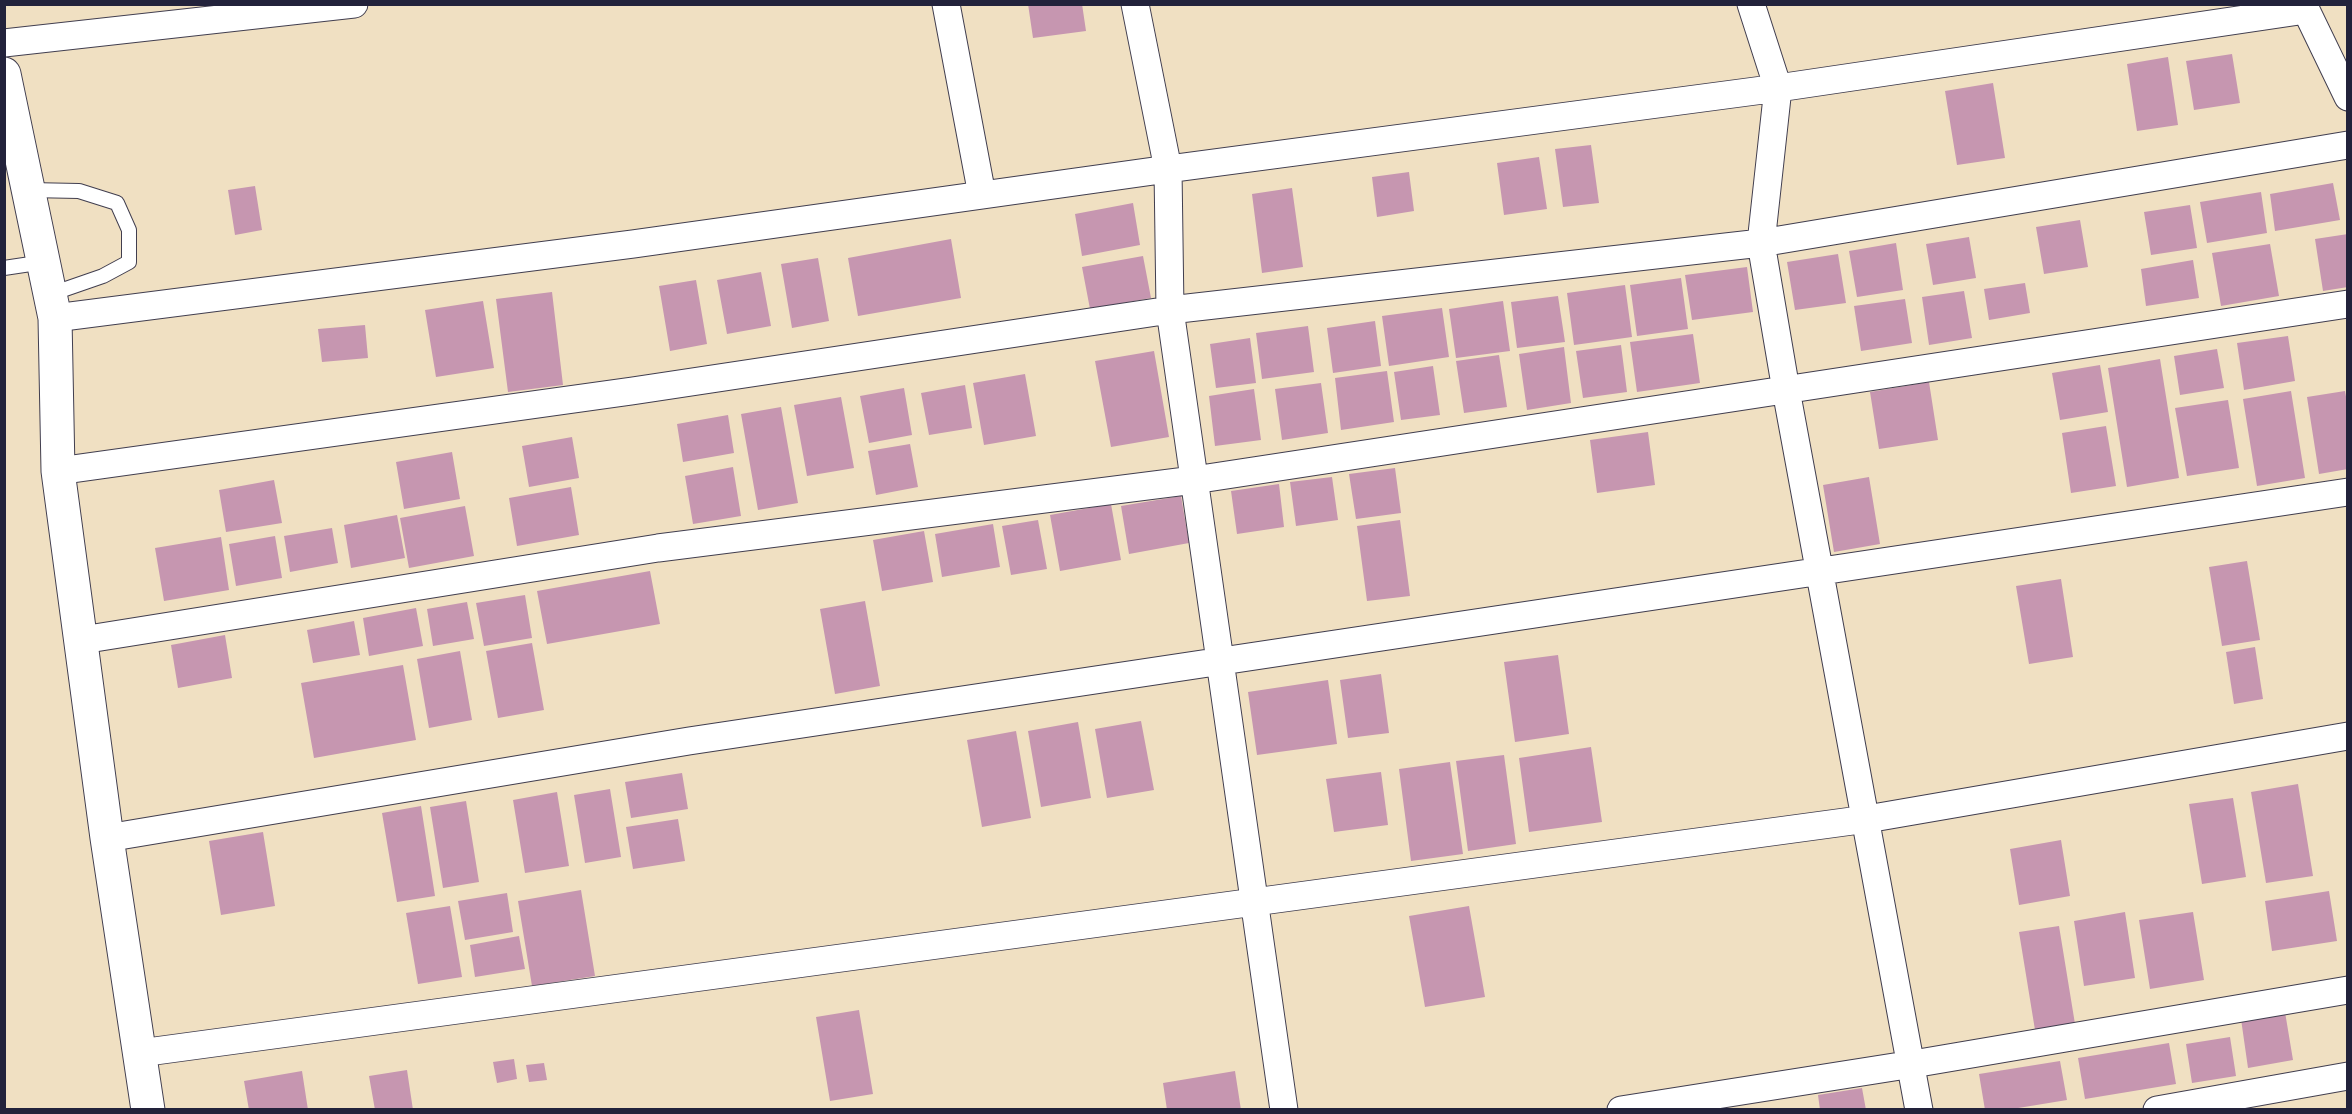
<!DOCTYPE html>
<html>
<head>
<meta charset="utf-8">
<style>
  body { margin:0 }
  #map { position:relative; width:2352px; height:1114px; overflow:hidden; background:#f0e0c2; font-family:"Shantell Sans",sans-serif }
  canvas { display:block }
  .frame { position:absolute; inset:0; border:6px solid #22223b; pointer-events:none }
</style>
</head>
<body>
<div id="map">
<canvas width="2352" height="1114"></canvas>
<div class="frame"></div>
</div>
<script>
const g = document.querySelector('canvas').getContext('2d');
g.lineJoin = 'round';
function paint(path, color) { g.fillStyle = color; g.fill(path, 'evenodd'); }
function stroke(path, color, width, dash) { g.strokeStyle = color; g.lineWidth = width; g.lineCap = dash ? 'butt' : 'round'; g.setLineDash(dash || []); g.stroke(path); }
paint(new Path2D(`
  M1028,4H1082L1086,31L1033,38Z
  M2232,54L2240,103L2194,110L2186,61Z
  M2168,57L2178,125L2137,131L2127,64Z
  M1993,83L2005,158L1957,165L1945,91Z
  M1591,145L1599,203L1563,207L1555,149Z
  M1539,157L1547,209L1504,215L1497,163Z
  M1409,172L1414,211L1377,217L1372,177Z
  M2333,183L2340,220L2275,231L2270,194Z
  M255,186L262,230L235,235L228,190Z
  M1292,188L1303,267L1262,273L1252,194Z
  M2261,192L2267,233L2207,243L2200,202Z
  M1133,203L1140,245L1082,256L1075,214Z
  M2190,205L2197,248L2151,255L2144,212Z
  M2080,220L2088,267L2044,274L2036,227Z
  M2348,234V287L2323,291L2315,239Z
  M1969,237L1976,278L1933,285L1926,244Z
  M951,239L961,298L858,316L848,258Z
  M1896,243L1903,290L1857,297L1849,251Z
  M2270,244L2279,296L2221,306L2212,253Z
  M1838,254L1846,303L1795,310L1787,262Z
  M1143,256L1151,298L1090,309L1082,267Z
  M818,258L829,321L792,328L781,264Z
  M2193,260L2199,298L2146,306L2141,269Z
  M1747,267L1753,312L1692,320L1685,275Z
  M761,272L771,326L727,334L717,280Z
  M1681,278L1688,329L1637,336L1630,285Z
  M696,280L707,344L670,351L659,286Z
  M2025,283L2030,313L1989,320L1984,289Z
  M1625,285L1632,337L1574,345L1567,293Z
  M1964,291L1972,338L1929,345L1922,297Z
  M552,292L563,385L508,392L496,299Z
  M1558,296L1565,342L1517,348L1511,302Z
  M1905,299L1912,343L1861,351L1854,306Z
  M483,301L494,368L436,377L425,310Z
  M1503,301L1510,351L1456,358L1449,309Z
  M1442,308L1449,357L1389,366L1382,316Z
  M1375,321L1381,366L1333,373L1327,328Z
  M365,325L368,358L322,362L318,329Z
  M1308,326L1314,372L1262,379L1256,333Z
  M1693,334L1700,383L1637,392L1630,342Z
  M2288,336L2295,381L2244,390L2237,343Z
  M1250,338L1256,383L1216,388L1210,344Z
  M1621,345L1627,392L1583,398L1576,351Z
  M1564,347L1571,403L1527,410L1519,354Z
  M2217,349L2224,388L2180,395L2174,356Z
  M1154,351L1169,437L1111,447L1095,361Z
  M1499,355L1507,407L1464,413L1456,361Z
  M2160,359L2179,478L2127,487L2108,368Z
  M2100,365L2108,412L2060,420L2052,373Z
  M1433,366L1440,415L1401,420L1394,372Z
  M1387,371L1394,422L1341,430L1335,378Z
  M1025,374L1036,436L984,445L973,383Z
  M1929,382L1938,440L1879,449L1870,392Z
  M1321,383L1328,433L1282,440L1275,389Z
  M965,385L972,428L929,435L921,393Z
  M904,388L912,435L869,443L860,396Z
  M1254,389L1261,440L1215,446L1209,396Z
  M2291,391L2305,478L2257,486L2243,399Z
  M2345,391L2348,408V469L2319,474L2307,397Z
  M841,397L854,468L807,476L794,405Z
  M2228,400L2239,468L2187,476L2175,408Z
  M781,407L798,503L758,510L741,414Z
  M728,415L734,453L683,462L677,424Z
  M2106,426L2116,486L2071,493L2062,433Z
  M1648,432L1655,485L1597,493L1590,440Z
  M572,437L579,478L529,487L522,446Z
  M910,444L918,487L876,495L868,451Z
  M452,452L460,499L404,509L396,462Z
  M733,467L741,516L693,524L685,476Z
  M1395,468L1401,513L1356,519L1349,474Z
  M1332,477L1338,520L1296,526L1290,482Z
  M1869,477L1880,544L1834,552L1823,485Z
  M274,480L282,523L226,532L219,490Z
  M1279,484L1284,527L1237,534L1231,491Z
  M571,487L579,535L517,546L509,498Z
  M1181,496L1189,543L1129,554L1121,506Z
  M1111,504L1121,560L1060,571L1050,515Z
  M465,506L474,556L409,568L400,518Z
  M397,515L405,558L351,568L344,525Z
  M1038,520L1047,569L1011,575L1002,526Z
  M1400,520L1410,596L1367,601L1357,526Z
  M993,524L1000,567L942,577L935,534Z
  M332,528L338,563L290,572L284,536Z
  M924,531L933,582L882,591L873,540Z
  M275,536L282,578L236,586L229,544Z
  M221,537L229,590L164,601L155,548Z
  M2247,561L2260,640L2222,646L2209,567Z
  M650,571L660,624L547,644L537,591Z
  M2061,579L2073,657L2029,664L2016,586Z
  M525,595L532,638L484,646L476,603Z
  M865,601L880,686L835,694L820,609Z
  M467,602L474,639L433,646L427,609Z
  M416,608L423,646L369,656L363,618Z
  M354,621L360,655L313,663L307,630Z
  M225,635L232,678L178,688L171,645Z
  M532,643L544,710L498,718L486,651Z
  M2255,647L2263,699L2234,704L2226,652Z
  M460,651L472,720L429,728L417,659Z
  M1558,655L1569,734L1515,742L1504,662Z
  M403,665L416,740L314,758L301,683Z
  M1381,674L1389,733L1348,738L1340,680Z
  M1328,680L1337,744L1257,755L1248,692Z
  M1141,721L1154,790L1107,798L1095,729Z
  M1078,722L1091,798L1041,807L1028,731Z
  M1016,731L1031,818L982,827L967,740Z
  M1591,747L1602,822L1529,832L1519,758Z
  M1504,755L1516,844L1468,851L1456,761Z
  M1450,762L1463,854L1411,861L1399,769Z
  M1381,772L1388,825L1334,832L1326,779Z
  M682,773L688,809L631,818L625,782Z
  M2298,784L2313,876L2266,883L2251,792Z
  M610,789L621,857L585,863L574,795Z
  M557,792L569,866L525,873L513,800Z
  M2233,798L2246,877L2202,884L2189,804Z
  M466,801L479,882L443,888L430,807Z
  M421,806L435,896L397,902L382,813Z
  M678,819L685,861L633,869L626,827Z
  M263,832L275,906L221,915L209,841Z
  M2061,840L2070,896L2019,905L2010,849Z
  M581,890L595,976L532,986L518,901Z
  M2329,891L2337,941L2272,951L2265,901Z
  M507,893L513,932L465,940L458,901Z
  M450,906L462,977L418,984L406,913Z
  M1469,906L1485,997L1425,1007L1409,916Z
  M2125,912L2135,978L2084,986L2074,921Z
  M2193,912L2204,980L2150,989L2139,920Z
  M2059,926L2075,1024L2035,1030L2019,932Z
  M519,936L525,969L475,977L470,945Z
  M859,1010L873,1094L830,1101L816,1017Z
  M2285,1012L2293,1060L2248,1068L2241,1019Z
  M2230,1037L2236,1076L2192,1083L2186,1044Z
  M2169,1043L2176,1084L2085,1099L2078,1058Z
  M514,1059L517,1079L497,1083L493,1062Z
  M2060,1061L2067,1100L2006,1110H1985L1979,1074Z
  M544,1063L547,1080L529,1082L526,1065Z
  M407,1070L413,1110H375L369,1076Z
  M302,1071L308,1110H249L244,1081Z
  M1235,1071L1241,1110H1167L1163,1083Z
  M1862,1088L1866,1110H1820L1818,1095Z`), '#c696b0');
const service = new Path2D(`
  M29,190L79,191L117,203L129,230V262L103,276L51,294
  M4,268L44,262`);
const minor = new Path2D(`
  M946,4L982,195
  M1135,4L1168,169L1170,310L1284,1110
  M1751,4L1778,88L1761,243L1786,390L1919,1110
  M4,43L354,4
  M55,318L633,244L1168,169L1778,88L2306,10L2348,97
  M58,471L632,391L1170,310L1761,243L2348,145
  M82,640L658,548L1194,480L2348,304
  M107,838L689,741L2348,492
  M140,1053L1867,819L2348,736
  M1621,1110L1913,1064L2348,990
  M2157,1110L2348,1076`);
const primary = new Path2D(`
  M4,74L55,318L58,471L107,838L148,1110`);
stroke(service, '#413e4f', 16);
stroke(minor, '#413e4f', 29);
stroke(primary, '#413e4f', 35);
stroke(service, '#fff', 14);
stroke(minor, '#fff', 27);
stroke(primary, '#fff', 33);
</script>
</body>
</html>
